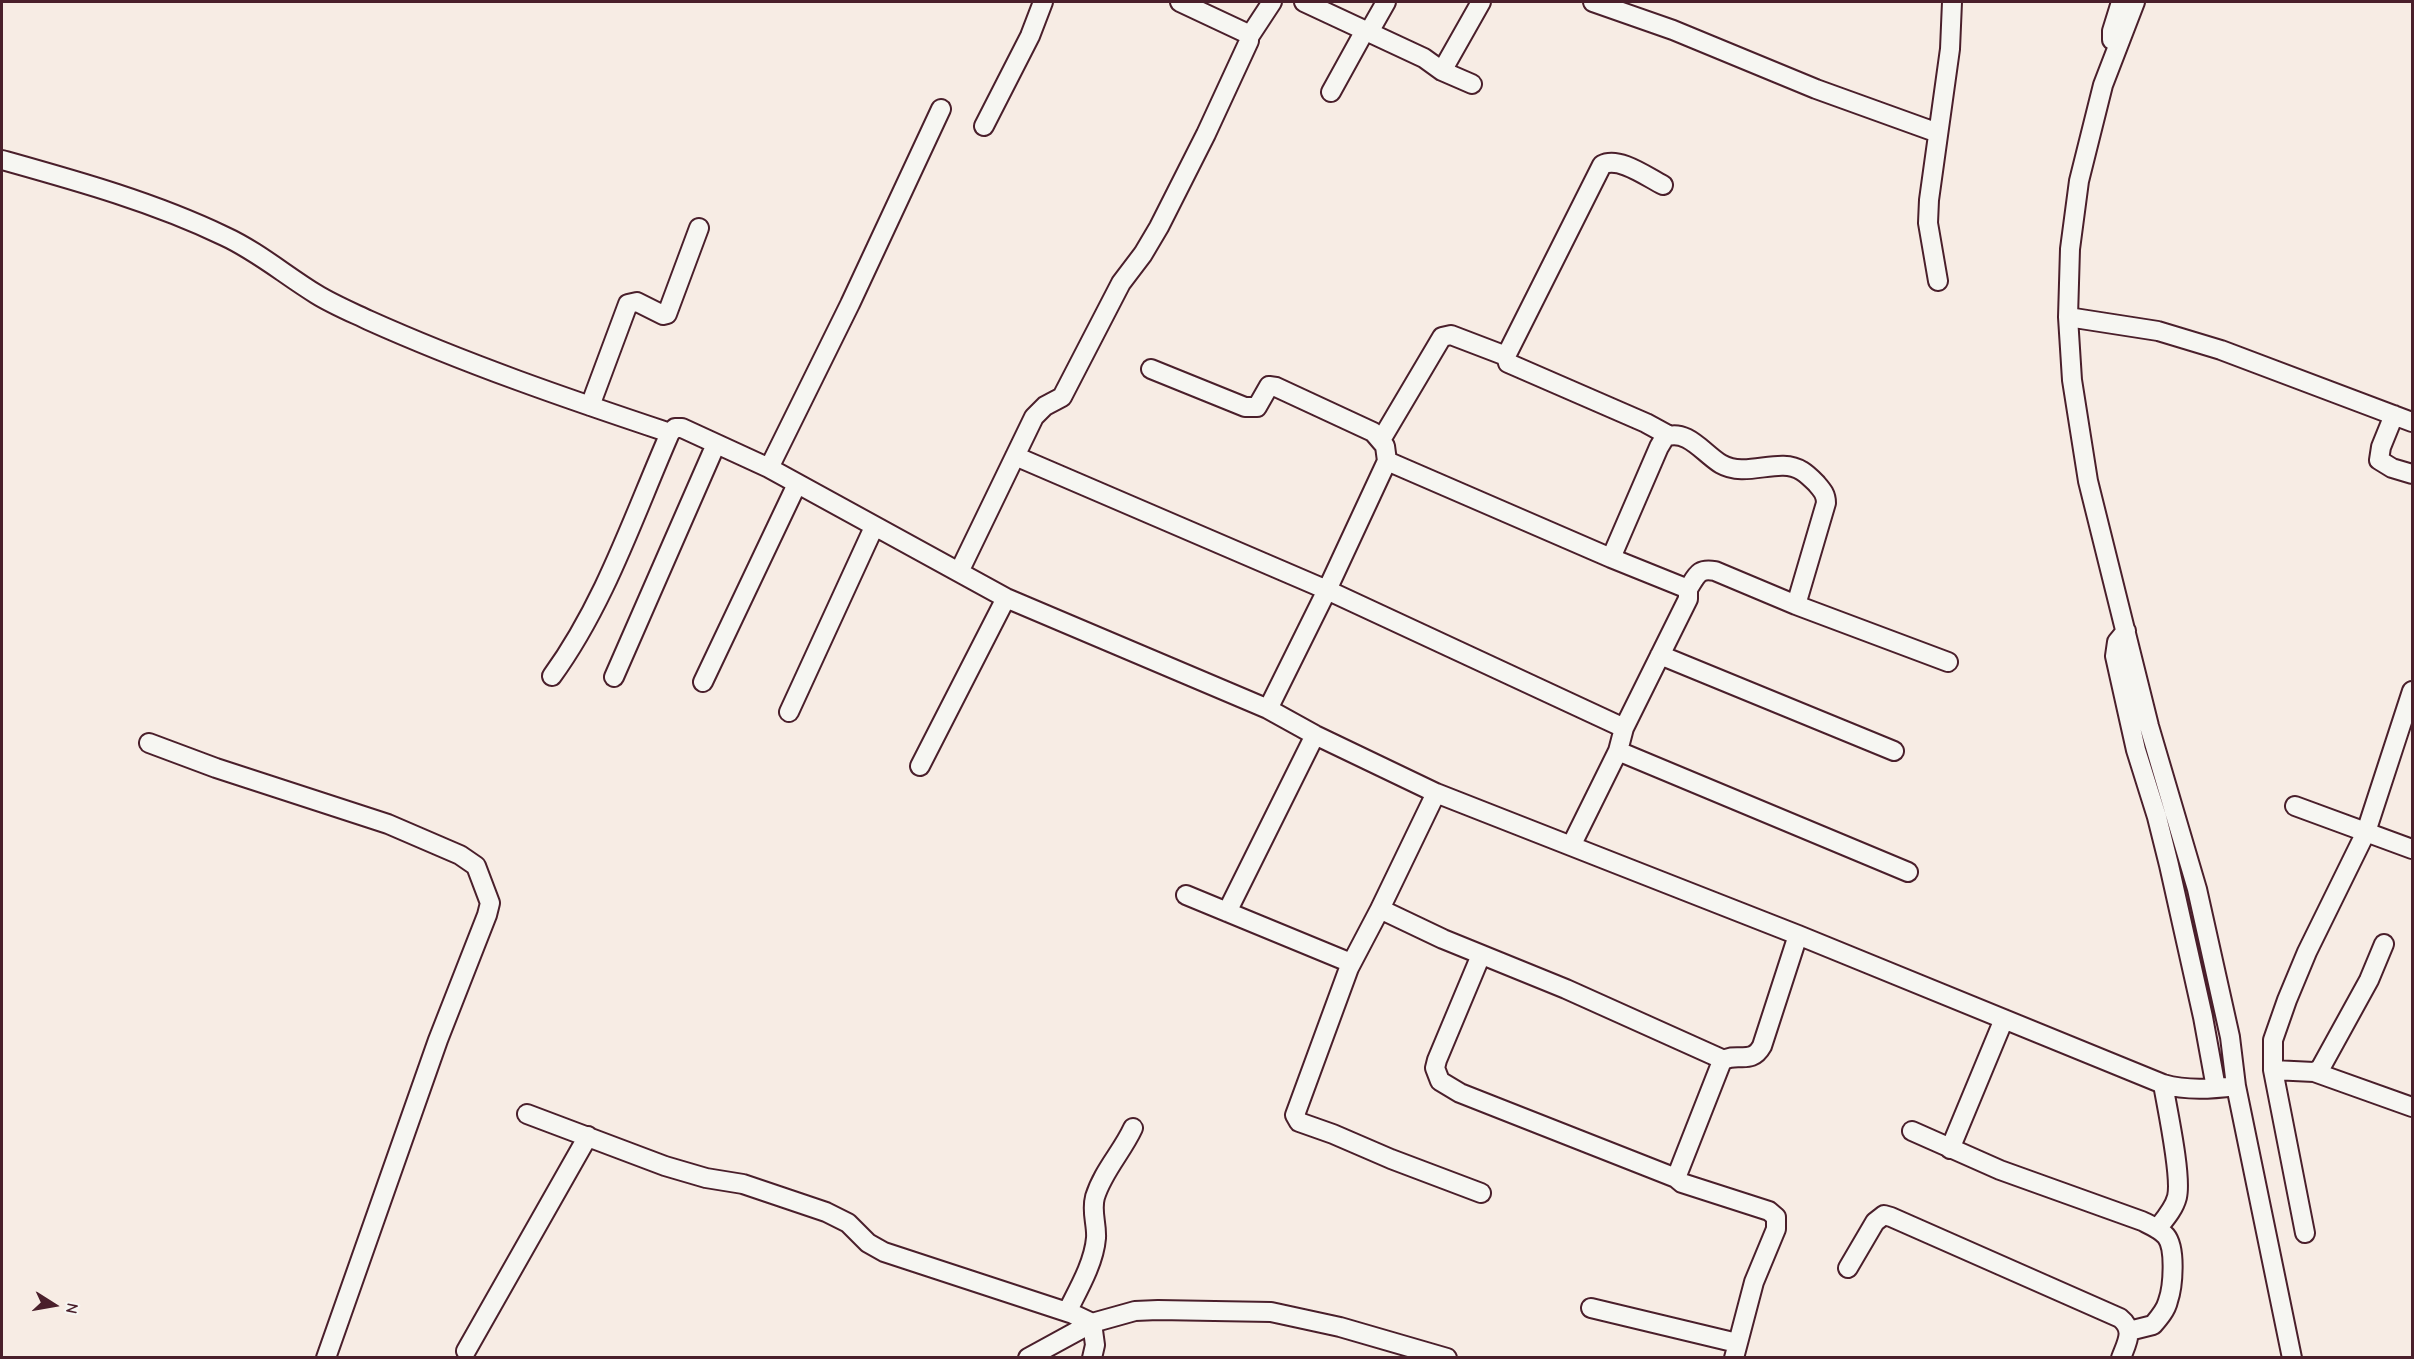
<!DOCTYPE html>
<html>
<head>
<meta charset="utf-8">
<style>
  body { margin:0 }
  #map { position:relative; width:2414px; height:1359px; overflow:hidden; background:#f7ece4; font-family:"Comic Neue",sans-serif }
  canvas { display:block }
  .frame { position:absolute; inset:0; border:3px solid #4a1f2b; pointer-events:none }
  .north { position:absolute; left:24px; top:1275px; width:60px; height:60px; -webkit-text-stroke:4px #f6f6f2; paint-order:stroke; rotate:101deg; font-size:16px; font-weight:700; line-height:24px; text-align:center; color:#4a1f2b }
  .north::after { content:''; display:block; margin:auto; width:21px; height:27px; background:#4a1f2b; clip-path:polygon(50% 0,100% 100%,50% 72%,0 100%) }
</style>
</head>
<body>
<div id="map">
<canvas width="2414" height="1359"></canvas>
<div class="frame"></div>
<div class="north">N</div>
</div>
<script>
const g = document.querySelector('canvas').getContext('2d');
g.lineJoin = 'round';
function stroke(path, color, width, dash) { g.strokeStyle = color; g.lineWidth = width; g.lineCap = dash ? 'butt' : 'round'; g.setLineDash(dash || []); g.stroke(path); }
const minor = new Path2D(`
  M1304,2L1424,58L1442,71L1472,84
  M1593,2L1673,30L1816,89L1938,133
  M2135,2L2103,85L2079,181L2070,249L2068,317L2072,380L2088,481L2149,726L2197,889L2230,1037L2236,1086L2292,1358
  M1249,37L1272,2
  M2112,40V31L2121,2
  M1442,71L1481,2
  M1331,92L1363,34L1369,32L1386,2
  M984,126L1030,36L1043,2
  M2,160C77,181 153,202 224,236C257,251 285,275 316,294C332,304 351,312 368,320C466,364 568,399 670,433L675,428H682L769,468L1006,598L1268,709L1315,735L1436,793L1798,935L2163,1084C2187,1091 2212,1089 2236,1086
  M1663,185C1647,177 1619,156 1602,165L1506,356L1508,363L1646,423L1668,435
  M1938,281L1928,223L1929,200L1950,49L1952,2
  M2068,317L2158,331L2221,350L2412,422
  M1151,369L1245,407H1257L1269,386L1276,387L1373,432L1385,446L1387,461
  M590,406L628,304L637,302L663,315L667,314L699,228
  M2394,415L2381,447L2379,460L2392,468L2412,474
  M1381,440L1442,337L1451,335L1506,356
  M1015,456L1327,590L1624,728
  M769,468L850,304L941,109
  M1611,558L1659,447L1665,437C1687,428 1704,454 1721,464C1747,479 1779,456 1802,471C1807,474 1812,479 1816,483C1822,490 1826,494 1826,503L1796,605
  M959,572L1034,417L1045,406L1062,397L1121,283L1143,254L1159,227L1206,134L1249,41V37L1246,33L1180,2
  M1688,589C1697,575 1698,568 1715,571L1796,605L1948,662
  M2126,631L2117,642L2115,656L2136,750L2157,817L2169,865L2203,1017L2216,1088
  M1660,655L1894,751
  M552,676C605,603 634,515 670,433
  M614,677L716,444
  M703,682L797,484
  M1268,709L1327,590L1387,461L1611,558L1688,589V599L1624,728L1618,751L1908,872
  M789,712L874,527
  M149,743L216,768L388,824L460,855L476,866L490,903L487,915L438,1040L326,1358
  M920,766L1006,598
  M1436,793L1380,909L1349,968L1295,1115L1299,1122L1333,1134L1391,1159L1481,1193
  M2295,806L2412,849
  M1571,846L1618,751
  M1186,895L1351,963
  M1380,909L1443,939L1566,989L1724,1060
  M1227,912L1315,735
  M1481,955L1437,1060L1435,1068L1440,1081L1460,1093L1676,1178
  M2273,1070L2314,1072L2320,1069L2369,980L2384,944
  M2314,1072L2412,1107
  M527,1114L665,1166L706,1178L743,1184L826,1212L848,1223L868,1243L884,1252L1073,1314L1092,1323L1095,1345L1092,1358
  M1912,1131L2000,1170L2142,1221C2150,1225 2160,1229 2166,1236C2176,1248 2173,1287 2168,1301C2166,1310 2159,1318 2153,1325L2129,1331
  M1950,1149L2004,1019
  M2157,1229C2165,1219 2174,1209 2177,1197C2182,1176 2167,1108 2163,1084
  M2305,1233L2273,1070V1040L2287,1000L2307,952L2366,832L2412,691
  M1848,1268L1875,1222L1884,1215L1891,1217L2120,1318C2135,1330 2127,1342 2121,1358
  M1591,1308L1737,1343
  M1067,1312C1078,1290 1094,1263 1096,1238C1097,1224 1091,1212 1095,1197C1103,1171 1122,1152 1133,1128
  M466,1351L588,1136
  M1028,1358L1092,1323L1135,1311L1158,1310L1271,1312L1340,1327L1447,1358
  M1734,1358L1754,1282L1776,1229V1217L1769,1211L1682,1183L1676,1178L1722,1061C1737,1051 1751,1066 1762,1046L1798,935`);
stroke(minor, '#4a1f2b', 22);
stroke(minor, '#f6f6f2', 18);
</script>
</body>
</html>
